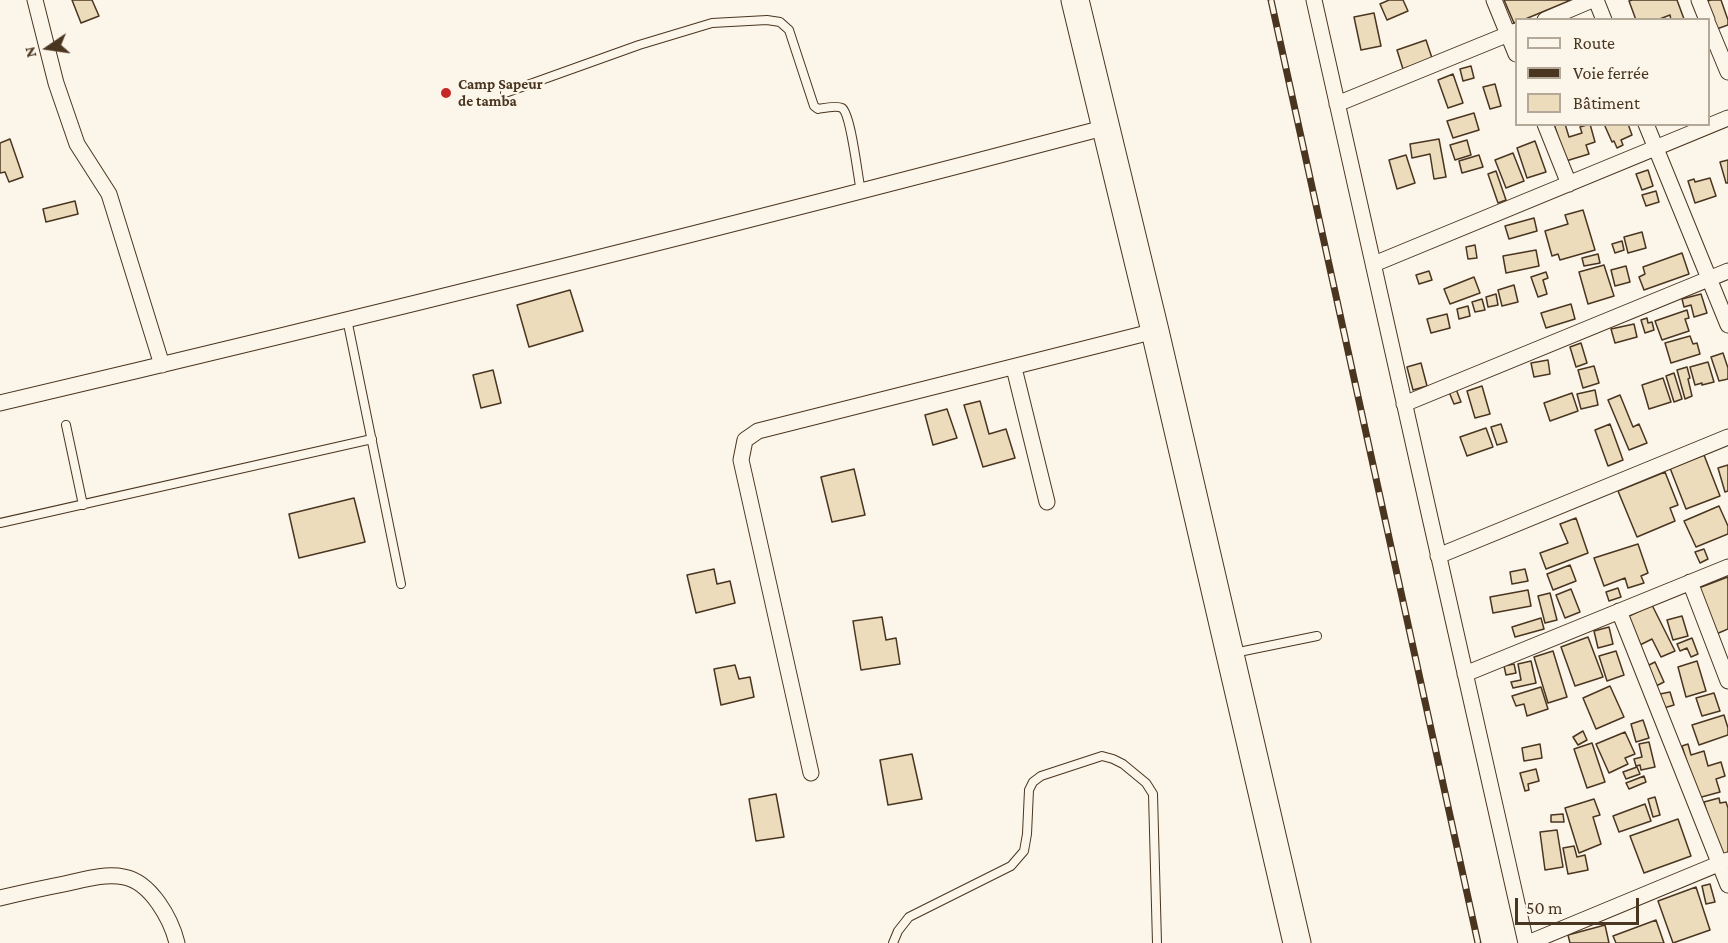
<!DOCTYPE html>
<html>
<head>
<meta charset="utf-8">
<style>
  body { margin:0 }
  #map { position:relative; width:1728px; height:943px; overflow:hidden; background:#fbf6e9; font-family:"Crimson Pro",serif }
  canvas { display:block }
  .legend { position:absolute; left:1515px; top:18px; width:195px; height:108px; box-sizing:border-box; background:#fbf6e9; border:2px solid #b4a999; margin:0; padding:8px 10px; list-style:none; font-size:18px; color:#4a3520 }
  .legend li { display:flex; align-items:center; gap:12px; height:30px }
  .legend b { width:30px; border:2px solid #b4a999 }
  .north { position:absolute; left:18px; top:18px; width:60px; height:60px; -webkit-text-stroke:4px #fbf6e9; paint-order:stroke; rotate:257deg; font-size:16px; font-weight:700; line-height:24px; text-align:center; color:#4a3520 }
  .north::after { content:''; display:block; margin:auto; width:21px; height:27px; background:#4a3520; clip-path:polygon(50% 0,100% 100%,50% 72%,0 100%) }
  .scale { position:absolute; left:1515px; top:898px; width:124px; height:27px; box-sizing:border-box; border:3px solid #4a3520; border-top:0; padding-left:8px; font-size:18px; line-height:21px; white-space:nowrap; color:#4a3520; -webkit-text-stroke:4px #fbf6e9; paint-order:stroke }
</style>
</head>
<body>
<div id="map">
<canvas width="1728" height="943"></canvas>
<ul class="legend">
<li><b style="height:8px;background:#fbf6e9"></b>Route</li>
<li><b style="height:8px;background:#4a3520"></b>Voie ferrée</li>
<li><b style="height:16px;background:#ecdcbc"></b>Bâtiment</li>
</ul>
<div class="north">N</div>
<div class="scale">50 m</div>
</div>
<script>
const g = document.querySelector('canvas').getContext('2d');
g.lineJoin = 'round';
function paint(path, color) { g.fillStyle = color; g.fill(path, 'evenodd'); }
function stroke(path, color, width, dash) { g.strokeStyle = color; g.lineWidth = width; g.lineCap = dash ? 'butt' : 'round'; g.setLineDash(dash || []); g.stroke(path); }
function label(font, color, halo, rows, align = 'center') {
  g.font = font + ' "Crimson Pro",serif'; g.lineWidth = 4.5; g.setLineDash([]); g.textBaseline = 'middle'; g.strokeStyle = halo; g.fillStyle = color; for (const [text, x, y, turn = 0] of rows) {
    g.save(); g.translate(x, y); g.rotate((+turn || 0) * Math.PI / 180); g.textAlign = isNaN(turn) ? turn : align; if (halo) g.strokeText(text, 0, 0); g.fillText(text, 0, 0); g.restore();
  }
}
const building = new Path2D(`
  M72,0H92L99,16L81,23Z
  M1389,0H1403L1408,11L1387,20L1380,4Z
  M1504,0H1571L1523,20H1516V22L1514,23Z
  M1632,0H1677L1684,19L1671,20L1670,15L1657,20H1636L1629,1Z
  M1711,0H1721L1728,20V25L1714,30L1704,2Z
  M1374,13L1381,46L1361,50L1354,17Z
  M1426,40L1432,58L1403,69L1397,50Z
  M1471,66L1474,78L1463,81L1460,69Z
  M1453,74L1463,103L1448,108L1438,80Z
  M1495,84L1501,106L1490,109L1483,87Z
  M1474,113L1479,130L1453,138L1447,121Z
  M1554,124H1565L1569,137L1582,133L1580,127L1590,124L1595,142L1586,145L1589,154L1566,161Z
  M1604,124H1628L1632,135L1621,140L1623,145L1617,148L1614,141L1612,142Z
  M10,139L23,177L9,182L5,172L0,173V143Z
  M1439,139L1446,177L1434,179L1430,154L1412,158L1410,144Z
  M1467,140L1471,155L1455,160L1450,145Z
  M1535,141L1546,172L1527,178L1517,148Z
  M1513,153L1524,181L1506,188L1495,160Z
  M1406,155L1415,183L1397,189L1389,160Z
  M1479,155L1483,167L1462,173L1459,161Z
  M1728,160V183H1726L1720,162Z
  M1648,170L1653,186L1642,190L1636,174Z
  M1496,171L1506,200L1498,203L1488,174Z
  M1710,178L1716,196L1695,203L1688,181L1694,179L1695,182Z
  M1656,191L1659,202L1646,206L1642,195Z
  M75,201L78,214L46,222L43,209Z
  M1583,210L1595,250L1560,260L1558,254L1552,256L1545,231L1568,224L1565,215Z
  M1534,218L1537,231L1509,239L1505,226Z
  M1642,232L1646,248L1628,253L1624,237Z
  M1622,241L1624,250L1615,253L1612,244Z
  M1475,245L1477,258L1468,259L1466,247Z
  M1536,250L1539,266L1506,273L1503,256Z
  M1682,253L1689,274L1644,290L1639,277L1645,274L1643,267Z
  M1598,254L1600,263L1584,266L1582,258Z
  M1604,265L1614,296L1588,304L1579,272Z
  M1626,266L1630,282L1615,286L1611,270Z
  M1429,271L1432,280L1419,284L1416,275Z
  M1546,272L1548,278L1543,280L1547,294L1538,297L1531,277Z
  M1474,277L1480,293L1450,304L1444,289Z
  M1514,285L1518,302L1502,306L1498,290Z
  M570,290L583,331L529,347L517,305Z
  M1496,294L1498,305L1488,307L1486,297Z
  M1701,294L1707,313L1694,317L1691,305L1684,307L1682,299Z
  M1482,299L1485,310L1475,312L1472,302Z
  M1571,304L1575,319L1546,328L1541,313Z
  M1468,306L1470,316L1459,319L1457,309Z
  M1687,310L1689,318L1685,319L1689,331L1662,340L1655,321Z
  M1447,314L1450,328L1431,333L1427,319Z
  M1647,318L1648,323L1652,322L1654,330L1645,333L1641,320Z
  M1634,324L1637,337L1615,343L1611,329Z
  M1690,336L1693,344L1697,343L1700,354L1671,363L1665,343Z
  M1581,343L1587,363L1576,367L1570,347Z
  M1723,353L1728,368V379L1719,381L1711,357Z
  M1548,360L1550,374L1534,377L1531,363Z
  M1708,362L1714,382L1702,385V383L1695,385L1690,367Z
  M1421,363L1427,386L1413,390L1407,367Z
  M1594,366L1599,383L1583,388L1578,370Z
  M1687,367L1690,378L1688,379L1692,396L1685,399L1677,370Z
  M493,370L501,403L481,408L473,375Z
  M1674,373L1682,399L1674,402L1666,376Z
  M1663,378L1671,402L1649,409L1642,385Z
  M1482,386L1490,414L1475,418L1467,391Z
  M1456,389L1461,402L1454,404L1449,392Z
  M1595,390L1598,405L1581,409L1577,394Z
  M1572,393L1578,411L1550,421L1544,403Z
  M1620,395L1633,427L1639,424L1647,443L1629,450L1608,400Z
  M980,401L989,434L1006,429L1015,458L983,467L964,405Z
  M947,409L957,438L933,445L925,415Z
  M1501,424L1507,442L1497,445L1491,427Z
  M1610,424L1623,460L1608,466L1595,430Z
  M1486,428L1493,447L1467,456L1460,437Z
  M1704,455L1720,496L1686,509L1670,468Z
  M1728,465V491L1725,492L1718,468Z
  M854,469L865,515L832,522L821,477Z
  M1665,472L1678,505L1670,508L1675,521L1637,537L1618,491Z
  M354,498L365,542L299,558L289,514Z
  M1719,506L1728,526V534L1696,547L1684,521Z
  M1576,518L1588,553L1546,569L1540,553L1568,543L1560,524Z
  M1638,544L1648,573L1641,576L1644,583L1628,588L1625,578L1604,586L1594,558Z
  M1704,549L1708,559L1700,563L1695,552Z
  M1570,565L1576,581L1553,590L1547,574Z
  M714,569L717,584L730,581L735,603L696,613L687,575Z
  M1525,569L1528,581L1512,584L1510,572Z
  M1728,577V629L1714,635L1696,589Z
  M1618,588L1621,597L1609,601L1606,592Z
  M1571,589L1580,612L1565,618L1556,595Z
  M1528,590L1531,606L1493,613L1490,597Z
  M1550,593L1557,620L1545,623L1538,596Z
  M1652,605L1675,651L1661,657L1652,639L1638,646L1625,618Z
  M1682,616L1688,636L1673,640L1667,620Z
  M882,617L886,640L896,638L900,664L861,670L853,621Z
  M1541,618L1544,629L1515,637L1512,627Z
  M1609,627L1613,644L1598,648L1594,631Z
  M1588,637L1603,677L1575,686L1561,647Z
  M1692,638L1698,654L1691,657L1687,648L1680,651L1677,644Z
  M1553,651L1567,697L1548,703L1534,657Z
  M1616,651L1624,675L1607,681L1599,656Z
  M1531,661L1536,683L1513,688L1511,682L1521,680L1518,664Z
  M1697,661L1706,691L1686,697L1678,667Z
  M1655,662L1664,682L1654,687L1645,667Z
  M1514,664L1516,673L1506,675L1504,666Z
  M735,665L739,679L750,677L754,697L721,705L714,669Z
  M1610,686L1624,717L1596,729L1583,698Z
  M1541,687L1548,709L1527,716L1524,704L1516,706L1512,696Z
  M1670,692L1674,705L1664,708L1660,694Z
  M1714,693L1720,711L1702,716L1696,698Z
  M1724,715L1728,728V735L1699,745L1692,725Z
  M1643,720L1649,738L1636,742L1631,724Z
  M1583,731L1587,740L1578,745L1573,737Z
  M1625,732L1635,754L1625,758L1628,764L1609,773L1596,744Z
  M1649,742L1655,767L1641,770L1640,765L1636,766L1634,759L1642,757L1639,744Z
  M1592,743L1605,782L1587,788L1574,749Z
  M1540,744L1542,758L1524,761L1522,748Z
  M1688,744L1691,755L1704,751L1708,766L1721,762L1725,776L1716,779L1720,792L1698,798L1682,746Z
  M912,754L922,799L888,805L880,760Z
  M1637,767L1640,774L1626,779L1623,772Z
  M1536,769L1539,781L1528,784L1529,790L1525,791L1520,773Z
  M1644,776L1646,782L1629,789L1626,783Z
  M776,794L784,837L756,841L749,799Z
  M1655,797L1660,815L1653,817L1648,799Z
  M1719,798L1720,803L1726,802L1728,808V856L1720,858L1704,802Z
  M1594,799L1600,815L1593,817L1601,844L1579,853L1565,808Z
  M1645,804L1651,821L1619,832L1613,816Z
  M1563,814L1564,822H1551V815Z
  M1678,819L1691,856L1644,873L1630,836Z
  M1557,830L1563,867L1545,870L1540,832Z
  M1574,846L1577,857L1585,855L1588,870L1568,874L1563,848Z
  M1710,884L1715,902L1706,904L1702,886Z
  M1696,887L1710,930L1673,943L1658,901Z
  M1656,920L1664,943H1616L1613,936Z
  M1605,925L1609,943H1570L1568,935Z`);
paint(building, '#ecdcbc');
stroke(building, '#4a3520', 1.5);
const lane = new Path2D(`
  M505,93L639,45L712,23L767,20L780,22L789,30L814,106L818,109C824,108 836,105 842,108C851,114 858,178 861,192
  M347,319L401,584
  M66,425L83,505
  M0,523L372,439
  M1234,653L1317,636
  M893,943L898,931L909,917L1011,866L1024,851L1027,834L1029,790L1033,782L1041,776L1102,756L1113,759L1123,764L1146,783L1153,794L1157,943`);
const street = new Path2D(`
  M35,0L56,83L77,144L109,194L162,365
  M1314,0C1384,314 1455,629 1526,943
  M1494,0L1516,54
  M1596,0L1604,20
  M1699,0L1707,20
  M1545,20L1592,0
  M1708,24L1728,72
  M1337,104L1516,31
  M1545,124L1569,184
  M1646,124L1728,325
  M1374,264L1728,118
  M1014,368L1047,502
  M0,403C370,316 739,224 1107,127
  M1404,404L1728,271
  M1438,556L1728,437
  M1690,582L1728,681
  M1619,611L1728,885
  M1465,674L1728,567
  M811,773L741,460L745,440L758,431L1155,331
  M0,898C21,893 43,888 64,884C83,880 104,873 124,877C151,882 171,919 177,943
  M1528,943L1728,860`);
const highway = new Path2D(`
  M1075,0L1155,331L1297,943`);
stroke(lane, '#4a3520', 10);
stroke(street, '#4a3520', 17);
stroke(highway, '#4a3520', 29);
stroke(lane, '#fbf6e9', 8);
stroke(street, '#fbf6e9', 15);
stroke(highway, '#fbf6e9', 27);
const rail = new Path2D(`
  M1271,0L1478,943`);
stroke(rail, '#4a3520', 7);
stroke(rail, '#fbf6e9', 4.5, [14]);
for (const [x, y, r, color] of [
  [446,93,6,"#c62828"]
]) { const dot = new Path2D(); dot.arc(x, y, r, 0, 2 * Math.PI); g.fillStyle = color; g.fill(dot); stroke(dot, '#fbf6e9', 2); }
label('bold 15px', '#4a3520', '#fbf6e9', [
  ["Camp Sapeur",458,84],
  ["de tamba",458,101]
], 'left');
</script>
</body>
</html>
